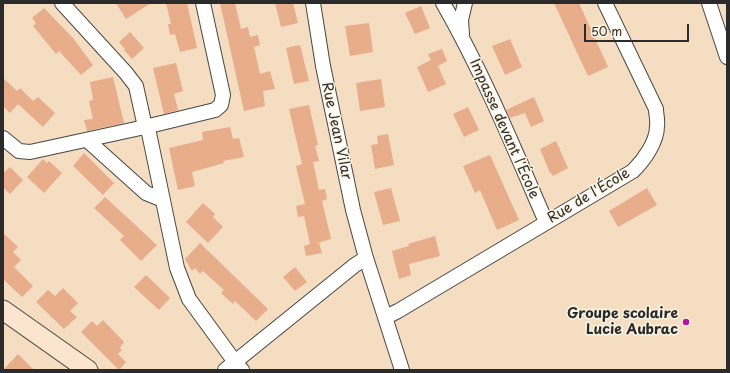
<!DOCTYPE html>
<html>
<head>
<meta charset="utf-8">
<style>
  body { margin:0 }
  #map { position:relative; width:730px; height:373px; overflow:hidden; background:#f5ddc1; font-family:"Playpen Sans",sans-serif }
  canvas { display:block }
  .frame { position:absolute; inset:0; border:4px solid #2b2b2b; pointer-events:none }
  .scale { position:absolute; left:584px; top:24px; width:105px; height:18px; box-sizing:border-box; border:2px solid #2b2b2b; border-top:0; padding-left:5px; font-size:12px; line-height:14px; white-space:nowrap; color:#2b2b2b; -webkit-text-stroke:3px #fcf5e5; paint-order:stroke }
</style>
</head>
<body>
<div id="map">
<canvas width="730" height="373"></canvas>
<div class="frame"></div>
<div class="scale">50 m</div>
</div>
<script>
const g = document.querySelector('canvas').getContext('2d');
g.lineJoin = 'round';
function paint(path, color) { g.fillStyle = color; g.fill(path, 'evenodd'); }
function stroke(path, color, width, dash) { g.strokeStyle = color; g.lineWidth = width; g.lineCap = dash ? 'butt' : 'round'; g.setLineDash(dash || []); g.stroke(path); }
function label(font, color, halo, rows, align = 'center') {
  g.font = font + ' "Playpen Sans",sans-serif'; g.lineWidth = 3; g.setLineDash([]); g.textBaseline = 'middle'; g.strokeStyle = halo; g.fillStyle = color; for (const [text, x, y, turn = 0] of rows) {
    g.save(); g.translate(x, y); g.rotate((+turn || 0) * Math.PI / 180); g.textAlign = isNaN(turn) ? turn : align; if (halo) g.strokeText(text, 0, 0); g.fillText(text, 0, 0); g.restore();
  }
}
paint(new Path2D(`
  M116,3H151L126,19Z
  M166,3H187L197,48L180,52L175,34L170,35L168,24H171Z
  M220,3H235L241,29L248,27L250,37L258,35L260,45L254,47L260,74L270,71L275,89L263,91L265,106L244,111Z
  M275,3H293L298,23L281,27Z
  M554,3H579L608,67L588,76Z
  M421,6L430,28L415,34L405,13Z
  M44,8L73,38L93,65L81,75L59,51L56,54L33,26L36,23L32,18Z
  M369,23L373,52L350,56L345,26Z
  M130,32L144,48L132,59L124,50L125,49L119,42Z
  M510,39L522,67L505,75L492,46Z
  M300,45L309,81L294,84L286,48Z
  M442,49L447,61L438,66L446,84L428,92L417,67L431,60L428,54Z
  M176,63L183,91L174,94L178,110L164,114L153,68Z
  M113,77L124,123L87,131L84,120L93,119L89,101L93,100L90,82Z
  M3,78L17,91L20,88L33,101L38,97L55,113L43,127L18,104L10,113L3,106Z
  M381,79L385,107L360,111L356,83Z
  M534,97L544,121L531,127L525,113L510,118L506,110Z
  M309,105L318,145L315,146L319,161L313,162L319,190L325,189L327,199L322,201L331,239L314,244L319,243L322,253L306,256L304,246L310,244L304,216L298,217L296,206L305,204L296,166L302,164L289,109Z
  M468,107L479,130L464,137L453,114Z
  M230,127L233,139L239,138L244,157L223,161L224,163L192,172L195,186L178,190L169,148L203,140L202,132Z
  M388,134L394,165L375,169L371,145L378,144L377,136Z
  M556,141L568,168L553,176L551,173H550L540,149Z
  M84,153L114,183L103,195L73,166Z
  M490,155L519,220L497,230L480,190L475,193L463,166Z
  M43,159L47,163L49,161L62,173L44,193L27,177Z
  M10,167L23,180L10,194L3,187V173Z
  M391,188L400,221L383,225L374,192Z
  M647,188L657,205L618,227L609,211Z
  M105,197L157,245L141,261L120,240L124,236L94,208Z
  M203,203L215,214L213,217L223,227L208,243L186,222Z
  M3,233L18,247L13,252L21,260L14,267L33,286L22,297L3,279Z
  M435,236L440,256L409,264L411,275L399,279L392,251L409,246L408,244Z
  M200,243L268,309L256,321L235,301L233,304L221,293L224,290L203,271L200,274L195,268L192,271L185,259Z
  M295,267L307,282L295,291L283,277Z
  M146,275L170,298L159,310L134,287Z
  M63,288L78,303L70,311L77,317L64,329L36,302L48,290L55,296Z
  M103,320L124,342L120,348L122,350L118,354L126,362L119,370L81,332L92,321L97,326Z
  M18,354L34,370H3Z`), '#e8ad8b');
const street = new Path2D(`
  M62,3L126,73L136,86L145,127L149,133L177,268L189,299L235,362L242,370
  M443,3C483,73 514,148 546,222
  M709,3L727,57
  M462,34L461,20L465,3
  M3,138L19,151L30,152L145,127L215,110L221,105L223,95L203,3
  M87,140L146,193L163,200
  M366,258L402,370
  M386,317L398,311L633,171C644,160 657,142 657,126C658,120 656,115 656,109L605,3
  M225,370L355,265L366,258L353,210L323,66L313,3`);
const secondary = new Path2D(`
  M3,310L88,370`);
stroke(street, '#494642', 16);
stroke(secondary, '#494642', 21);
stroke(street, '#fff', 14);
stroke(secondary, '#fbe5cf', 19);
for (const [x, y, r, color] of [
  [686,322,4,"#b5179e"]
]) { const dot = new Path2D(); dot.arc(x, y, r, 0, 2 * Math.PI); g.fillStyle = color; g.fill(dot); stroke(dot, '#fcf5e5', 1.5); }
label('14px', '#2b2b2b', '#fcf5e5', [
  ["Impasse devant l'École",504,129,66],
  ["Rue Jean Vilar",336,131,78],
  ["Rue de l'École",589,196,-31]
]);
label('bold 14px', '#2b2b2b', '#fcf5e5', [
  ["Groupe scolaire",678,314],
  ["Lucie Aubrac",678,330]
], 'right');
</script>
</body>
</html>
